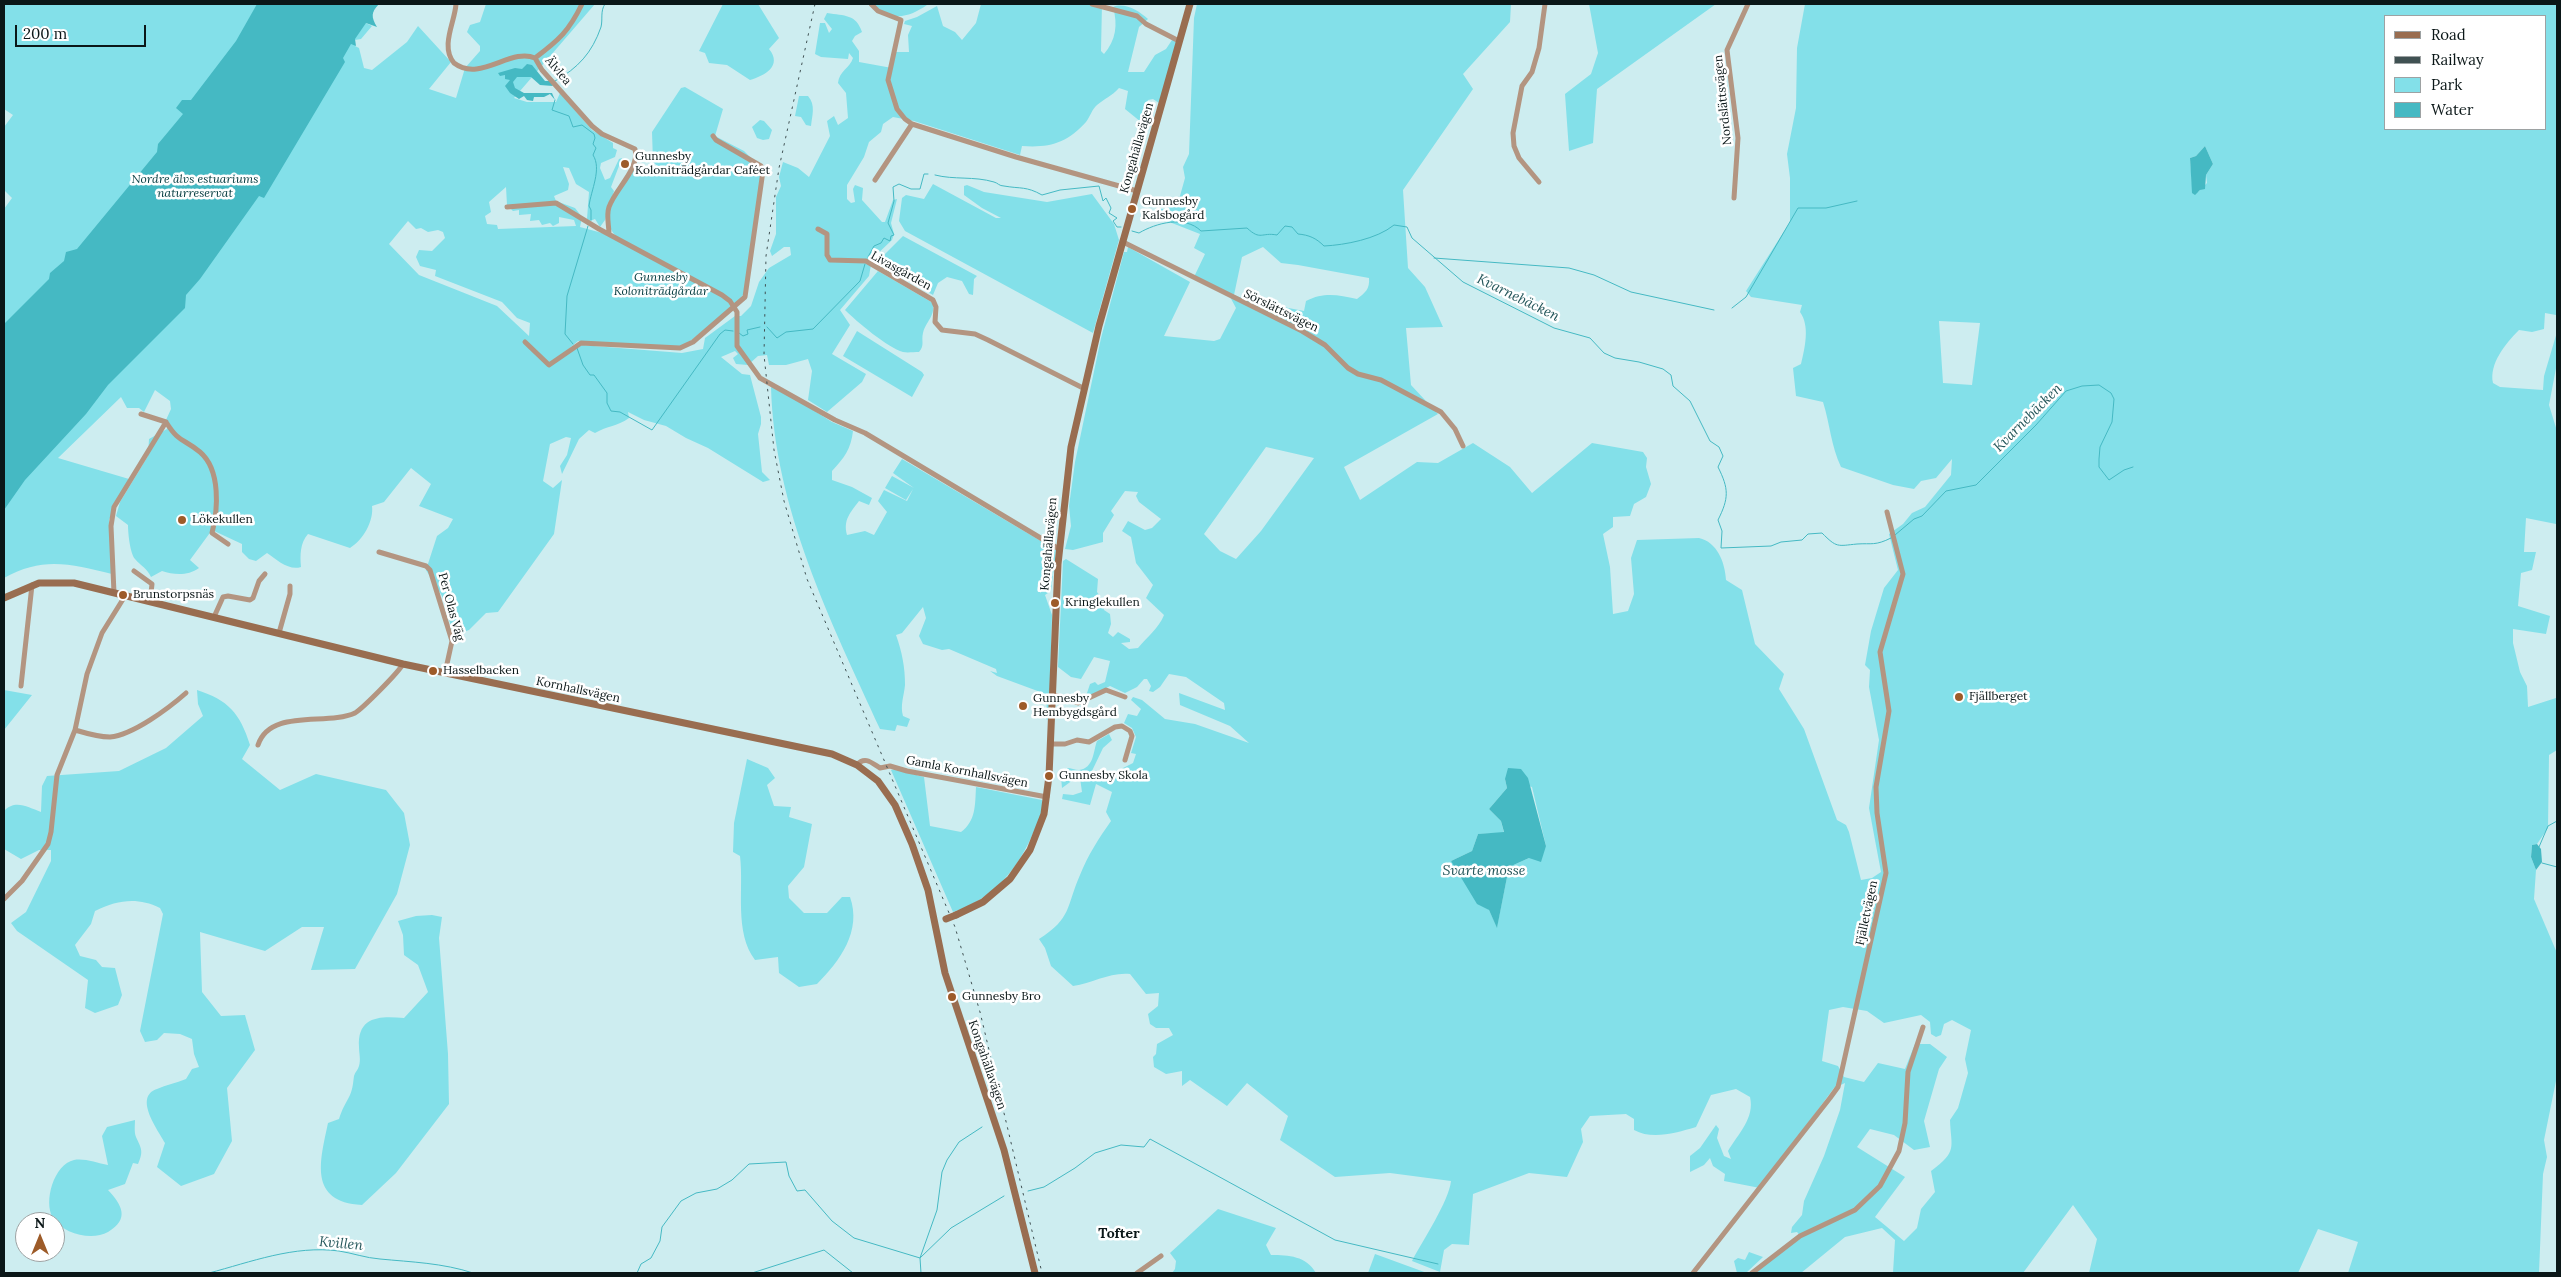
<!DOCTYPE html>
<html>
<head>
<meta charset="utf-8">
<style>
  body { margin:0 }
  #map { position:relative; width:2561px; height:1277px; overflow:hidden; background:#cdedf0; font-family:Lora,serif }
  canvas { display:block }
  .frame { position:absolute; inset:0; border:5px solid #0b1718; pointer-events:none }
  .legend { position:absolute; left:2384px; top:15px; width:162px; height:115px; box-sizing:border-box; background:#fff; border:1px solid #9da2a3; margin:0; padding:6px 9px; list-style:none; font-size:15px; color:#0b1718 }
  .legend li { display:flex; align-items:center; gap:10px; height:25px }
  .legend b { width:25px; border:1px solid #9da2a3 }
  .north { position:absolute; left:15px; top:1212px; width:50px; height:50px; box-sizing:border-box; background:#fff; border:1px solid #9da2a3; border-radius:50%; rotate:0deg; font-size:14px; font-weight:700; line-height:20px; text-align:center; color:#0b1718 }
  .north::after { content:''; display:block; margin:auto; width:18px; height:22px; background:#9d5b29; clip-path:polygon(50% 0,100% 100%,50% 72%,0 100%) }
  .scale { position:absolute; left:15px; top:25px; width:131px; height:22px; box-sizing:border-box; border:2px solid #0b1718; border-top:0; padding-left:6px; font-size:15px; line-height:18px; white-space:nowrap; color:#0b1718; -webkit-text-stroke:4px #fff; paint-order:stroke }
</style>
</head>
<body>
<div id="map">
<canvas width="2561" height="1277"></canvas>
<div class="frame"></div>
<ul class="legend">
<li><b style="height:6px;background:#996d50"></b>Road</li>
<li><b style="height:6px;background:#405153"></b>Railway</li>
<li><b style="height:14px;background:#83e0e9"></b>Park</li>
<li><b style="height:14px;background:#45b9c3"></b>Water</li>
</ul>
<div class="north">N</div>
<div class="scale">200 m</div>
</div>
<script>
const g = document.querySelector('canvas').getContext('2d');
g.lineJoin = 'round';
function paint(path, color) { g.fillStyle = color; g.fill(path, 'evenodd'); }
function stroke(path, color, width, dash) { g.strokeStyle = color; g.lineWidth = width; g.lineCap = dash ? 'butt' : 'round'; g.setLineDash(dash || []); g.stroke(path); }
function label(font, color, halo, rows, align = 'center') {
  g.font = font + ' Lora,serif'; g.lineWidth = 5; g.setLineDash([]); g.textBaseline = 'middle'; g.strokeStyle = halo; g.fillStyle = color; for (const [text, x, y, turn = 0] of rows) {
    g.save(); g.translate(x, y); g.rotate((+turn || 0) * Math.PI / 180); g.textAlign = isNaN(turn) ? turn : align; if (halo) g.strokeText(text, 0, 0); g.fillText(text, 0, 0); g.restore();
  }
}
paint(new Path2D(`
  M4,4H378L366,23L372,26L361,39L355,40V46L359,48L364,68L372,70L407,42L418,26L451,62L429,89L456,98L465,68L480,51V46L467,32L470,25L480,22L486,4H595L514,98L527,102H556L560,93L592,130L613,143V148L617,150L615,157L601,163L600,168L605,180L610,178L619,159L622,158L611,187L614,191L605,220L600,227L595,219L590,221L587,219L589,192L576,184L569,168L563,167L569,184L568,190L554,196L556,201L575,208L582,217L580,227L617,237C595,216 624,184 637,165L649,171L655,169L660,172L662,170L653,162L652,132L681,88L685,87L723,109L715,136L744,151L762,169L746,291C736,306 696,339 680,347L578,341L551,364L581,345L682,353L703,349L705,338L735,316H741L751,306L759,282L769,268L791,255L790,247H784L772,256L770,251L776,234V197L781,186L779,177L783,162L798,168L809,177L830,136L827,121L834,116L838,125L848,118L846,93L838,83C839,71 850,68 853,58L849,53L848,59L821,57L815,54L820,23H825L829,33L832,29L824,19L827,13C845,16 856,14 862,32L855,36L852,41L859,51V62L892,68L896,52H909L908,35L912,26L904,24L905,21L917,17L937,6L943,26L955,32L962,40L976,23L981,4H1102L1101,51L1104,54C1116,40 1118,25 1113,7C1125,2 1139,11 1148,19L1139,27L1128,72H1144L1155,55L1166,49L1174,37L1178,39L1159,103L1153,99L1148,100L1141,122L1125,109L1128,91L1119,88C1112,96 1104,99 1097,105C1092,109 1090,117 1086,122C1067,143 1050,148 1022,146L1020,155L914,121L893,117L883,124L881,132L869,142L864,157L847,185V199L851,203L855,202L853,189L855,185L863,188L862,200L882,222H885L893,200L897,199L891,223L894,234L892,240L872,259L869,276L840,310L850,325L832,354L866,374L862,382L827,412L808,400L812,371L808,359L786,365H769L767,355L758,356L748,365L736,364L733,358L738,354L735,351L721,357L742,374L750,375L761,417V424L758,434L762,472L770,480L763,482L708,448L686,438L666,426L644,420L628,412L629,418C618,426 607,426 595,433L589,430L579,439L562,474L560,466L567,455L571,438L566,437L550,444L543,481L553,488L562,480L554,534L498,612L486,613L469,630L456,635L453,633L442,596L426,570L437,536L448,528L453,519L419,506L431,484L411,468L384,502L372,506C374,521 363,540 350,548L308,534C300,543 300,555 301,567C289,571 277,560 267,553L256,561L249,559L242,552V544L212,530L190,560L199,568C188,576 174,575 162,571L151,577C147,568 141,566 135,559C130,553 128,533 128,525L116,516L120,502L148,456L149,439L167,429L169,425L166,420L171,409L170,401L155,390L144,412L139,408H127L121,397L58,458L129,479L109,520L112,574C71,564 43,556 4,578V209L12,198L4,190V127L13,115L4,109ZM506,187L507,205L513,211L519,210V215L531,214L530,221L539,220L542,225L550,223L553,226L559,223V217L574,220L576,226L498,229L497,225L487,224L485,216L491,212L489,202ZM408,221L416,229L421,228L428,232L438,230L443,232L445,238L432,251L419,250L416,257L420,266L436,270L435,276L502,302L517,318L530,323L529,336L497,306L419,275L389,244Z
  M723,4H758L779,38L769,49C783,66 764,76 750,80L727,65L709,63L705,53L699,51Z
  M873,4H927V5C908,18 891,22 873,4Z
  M1197,4H1511L1510,22L1463,74L1473,89L1403,190L1408,268L1425,287L1443,327L1406,328L1411,385L1438,414L1344,467L1360,500L1417,462L1438,463L1473,443L1510,467L1532,493L1592,443L1643,452L1647,458L1646,467L1651,484L1646,497L1634,504L1630,516L1613,517V527L1603,534L1610,567L1613,614L1628,611L1634,594L1631,558L1637,540L1699,538C1717,542 1725,562 1726,580L1742,590L1755,644L1784,674L1779,689L1804,729L1837,820L1846,825L1849,832L1861,880L1872,878L1881,872L1869,808L1879,740L1869,687L1870,670L1865,665L1871,631L1884,588L1898,570L1889,534L1903,524L1912,513L1925,507L1951,475L1952,459L1936,478L1921,481L1914,489L1893,485L1841,467C1831,446 1830,424 1823,402L1796,396L1793,368L1801,364C1805,347 1810,326 1800,312L1802,305L1751,297L1746,291L1790,222V178L1787,154L1796,108L1797,48L1805,4H2557V322L2556,315L2545,313L2544,329L2532,332L2519,330C2505,344 2489,364 2493,383L2500,387L2543,390L2544,376L2557,332V363L2549,405L2557,431L2556,524L2526,518L2524,552H2536L2532,570L2521,573L2518,606L2550,616L2546,634L2513,629V643L2520,672L2527,686L2528,707L2556,698L2557,702V750L2549,755L2548,828L2537,844L2532,845L2531,857L2536,870L2534,899L2557,953V1076L2544,1140L2547,1157L2543,1174L2539,1273H2348L2358,1242L2318,1229L2298,1273H2089L2097,1239L2073,1205L2023,1273H1893L1895,1240L1882,1228L1845,1237L1801,1273H1754L1801,1237L1797,1232L1791,1233L1792,1227L1802,1215L1804,1201L1824,1156L1840,1110L1845,1083L1834,1088L1760,1188L1724,1181L1725,1174L1713,1166L1710,1158L1704,1165L1690,1172V1156L1700,1148L1716,1125L1719,1129L1717,1138L1724,1156L1731,1159L1728,1151C1738,1134 1755,1118 1750,1097L1736,1089L1711,1095L1696,1127C1676,1133 1652,1140 1634,1130V1119L1626,1114L1590,1116L1581,1129L1583,1142L1567,1177L1529,1173L1473,1194L1469,1245L1452,1244L1444,1250L1440,1272L1412,1261C1423,1240 1449,1201 1451,1181L1390,1173L1335,1177L1280,1140L1288,1116L1247,1083L1227,1106L1190,1080L1182,1086V1071L1166,1074L1154,1067L1153,1057L1156,1054L1157,1044L1173,1035L1169,1028H1156L1150,1024L1148,1014L1158,1006L1159,993L1146,994L1130,974C1110,972 1093,983 1073,986L1051,966L1045,948L1039,939C1072,918 1066,907 1080,875C1088,855 1099,838 1111,821L1106,812L1112,792L1096,784L1090,805L1062,799L1063,794L1073,795L1082,792L1080,778L1073,780L1062,788L1061,777L1066,775L1067,768C1071,768 1075,770 1079,770C1094,768 1093,752 1097,741L1109,734L1112,740L1103,748L1091,773L1118,779L1123,768L1133,763L1136,754L1131,753L1136,737L1132,728L1124,723L1128,714L1137,716L1141,709L1131,700L1133,697L1142,700L1165,719L1195,724L1249,743L1230,726L1180,705L1179,693L1225,710L1224,703L1186,677L1169,674L1160,687L1153,692L1149,691L1151,686L1147,679H1144L1137,687L1125,693L1110,686L1085,699L1090,684L1095,682L1098,685L1105,682L1110,661L1094,657L1081,679L1071,677L1058,667L1063,561L1066,559L1098,579L1097,592L1102,599L1104,610L1110,614L1111,624L1108,633L1113,637L1118,632L1130,639V642L1121,643L1129,649L1138,648C1147,637 1159,628 1164,615L1146,598L1153,585L1136,563L1131,537L1122,531L1128,521L1145,530L1152,528L1161,519L1139,502L1136,496L1138,492L1125,491L1111,511L1114,515L1103,533V542L1073,550L1065,549L1071,526L1069,506L1075,462L1101,338L1124,252H1127L1128,247L1190,282L1164,336L1214,341L1220,339L1236,308L1228,293L1194,277L1205,254L1194,248L1200,234L1149,214L1156,209H1164L1178,203L1185,178L1183,167L1189,154L1194,18ZM2385,16H2545V129H2385ZM2205,146L2213,164L2206,175L2207,183L2198,192L2192,184L2190,158L2196,156ZM1263,247L1281,263L1298,265L1369,278C1370,289 1365,293 1357,299C1338,295 1324,292 1306,301L1304,311L1247,300L1234,295L1242,257ZM1939,321L1980,323L1972,385L1943,383ZM1266,447L1314,458L1261,531L1236,559L1220,551L1204,534ZM1505,779L1532,787L1546,846L1529,858L1509,867L1497,927L1489,910L1451,861L1472,851L1478,834L1504,833L1501,821L1489,809L1507,788ZM1843,1007L1867,1011L1884,1023L1921,1015L1930,1022L1931,1034L1936,1037L1941,1035L1944,1024L1952,1020L1971,1030L1965,1059L1968,1073L1958,1108L1950,1120C1951,1148 1958,1151 1931,1171L1935,1192L1921,1209L1917,1228L1904,1241L1875,1217L1905,1177L1857,1147L1870,1129L1894,1135L1914,1150L1930,1147L1924,1121L1939,1069L1947,1057L1930,1044H1915L1905,1069L1878,1063L1864,1082L1844,1077L1838,1066L1822,1061L1829,1010Z
  M1589,4H1716L1597,89L1593,143L1569,151L1565,94L1591,74L1598,53Z
  M799,96H808C816,105 812,116 811,126L806,125L801,117L795,116Z
  M760,120L764,121L772,130L769,139L763,140L757,138L752,127Z
  M933,184L996,218H1001L982,208L964,195V186L967,185L984,192L1047,202L1092,194L1114,224L1119,240L1093,333L905,231L899,221L902,198L906,195L924,199Z
  M903,236L977,276L974,279L973,295L969,294L962,281L947,277L938,283L933,295L880,265V259Z
  M878,271L933,303C935,317 926,321 923,333C921,341 925,345 919,352C914,352 907,353 903,352C888,348 856,321 845,310Z
  M857,331L922,372L924,375L912,397L843,356Z
  M771,387L780,389L832,422L853,431C851,449 844,458 832,471V480L852,487L872,498L869,505L859,501C850,513 843,520 847,535L865,531L874,535L887,512L878,501L884,490L907,501L913,489L906,500L885,488L892,476L914,488L893,473L902,459L1056,550L1051,591L1045,595L1052,615L1049,720L1046,719L1047,697L1043,693L997,676L990,671L997,673L996,669L949,649L942,650L923,644L919,636L926,618L923,607L902,633L896,635C902,652 905,667 905,685C904,696 900,705 903,716L910,719L907,727L897,725L895,731L880,729C831,622 774,508 771,387Z
  M4,690L32,695L4,730Z
  M197,690C228,700 240,713 250,745L242,759L280,790L316,774L386,790L404,813L410,845L397,894L355,969L311,970L324,927H302L265,951L200,932L202,992L221,1016L245,1015L255,1050L227,1088L232,1141L214,1174L181,1186L157,1167L165,1143C158,1130 133,1097 157,1089C166,1085 176,1083 186,1079L192,1069L199,1067L194,1054L192,1039L180,1034L164,1033L157,1040L145,1042L140,1031L163,914L160,908C137,897 118,900 95,911L91,924L75,945L80,956L96,960L102,967L115,968L122,995L118,1005L95,1013L85,1008L88,980L17,931L11,923L26,912L51,861V850H39L21,859L4,849V811C15,799 28,807 41,812L42,786L47,776L119,771L166,748L203,716L198,704Z
  M747,759L768,768L775,778L767,785L774,806L791,807L789,817L812,824L804,867L788,886L789,898L804,913H827L842,897H850C862,931 840,961 817,984L799,987L779,973L778,957L755,960C734,932 744,890 740,856L733,852L734,823Z
  M895,769L924,777L930,826L961,832C976,821 975,805 976,787L1042,800C1044,809 1039,820 1035,829C1018,869 995,898 953,912L891,770Z
  M432,915L442,917L439,938L448,1054L449,1104L396,1173L362,1205C308,1202 320,1161 328,1123L339,1119C342,1109 346,1103 350,1095C353,1088 353,1083 354,1076C355,1072 358,1070 359,1066C361,1060 359,1053 359,1047C357,1015 382,1016 404,1018L428,992L418,965L404,955L403,935L398,921L416,916Z
  M135,1120C135,1125 134,1132 136,1137C141,1148 144,1151 138,1164L133,1163L125,1184L108,1190C122,1205 130,1219 108,1232C92,1241 63,1234 53,1218C43,1202 54,1164 74,1160C84,1158 97,1163 108,1165L102,1136L107,1127Z
  M1218,1209L1276,1228L1266,1245L1271,1255C1289,1255 1306,1256 1316,1273H1172L1175,1269L1176,1261L1170,1253Z
  M1749,1252L1763,1257L1746,1273H1737L1734,1261L1738,1258L1745,1260Z
  M1375,1254L1427,1273H1368Z`), '#83e0e9');
paint(new Path2D(`
  M257,4H379C371,12 371,17 377,27L366,23L355,39L356,46L351,44L343,58L345,62L264,198L259,196L200,279L186,295L185,308L108,385L86,414L25,480L4,510V324L49,279L50,273L64,261L66,252L77,249L157,152L158,144L183,114L176,108L182,100H191L236,41Z
  M527,64L532,65L545,81H550L553,86L540,85L531,77H517L513,82L515,88L524,93H552L555,100L550,94L544,97H534L533,101L527,100L524,96L519,99L510,93L505,86L510,80L505,79V75L500,76L498,73L515,68L522,69Z
  M2205,146L2213,164L2206,175L2205,189L2200,190L2195,195L2192,193L2190,158L2196,156Z
  M1508,768L1521,769L1528,778L1546,846L1541,862L1529,858L1509,867L1497,928L1489,910L1477,904L1451,861L1472,851L1478,834L1504,832L1501,821L1489,809L1507,788L1505,779Z
  M2537,844L2541,849L2542,862L2536,870L2531,857L2532,845Z`), '#45b9c3');
stroke(new Path2D(`
  M555,81C578,68 592,53 601,27C603,19 600,11 605,4
  M555,100L552,110L569,116L573,127L582,125L594,134L595,138L593,144L596,148L593,155C602,169 591,190 589,206L591,210V220
  M935,175C954,180 974,176 994,182C998,183 999,186 1004,186C1021,189 1026,186 1042,195L1060,190L1099,186L1103,201L1106,198L1111,208L1109,213L1117,218L1113,221L1117,227H1121
  M1132,231L1139,233C1156,223 1185,215 1201,231L1247,228C1261,241 1261,232 1277,235L1285,226L1292,227L1298,234C1309,235 1316,238 1324,246C1345,245 1377,239 1394,225L1407,227L1412,238L1463,282L1554,328L1590,338L1604,353L1615,358L1639,362L1663,369L1671,375L1673,386L1690,401L1710,441L1719,447L1723,456L1718,467C1729,489 1729,498 1718,520L1722,531L1721,548L1771,546L1781,542L1802,540L1808,534L1822,533C1837,548 1837,546 1857,544C1872,543 1875,546 1891,538
  M868,257L874,246L881,243L884,238L890,241L891,236L894,235L888,223L894,201L893,187L899,184L911,189H920L924,174H928
  M1434,258L1569,268L1594,275L1631,292L1714,310
  M1732,308L1746,297L1798,208H1826L1857,201
  M767,327L777,338L786,332L813,329L860,281L865,264
  M739,333L743,336L748,334L747,330L760,327
  M573,344L565,334L567,296L588,226
  M577,348L583,365L590,375H594L607,393V403L611,411L620,412L652,430L720,334L725,330L733,331
  M1895,535L1914,519L1922,516L1946,491L1976,485L2036,425L2066,391L2082,386L2099,385L2111,393L2114,399L2112,422L2100,447L2099,459V467L2109,480L2124,470L2133,467
  M2539,847L2548,826L2557,821
  M2542,863L2557,867
  M1028,1191L1044,1187L1075,1168L1095,1153L1121,1145L1144,1147L1150,1139L1335,1240L1438,1264
  M209,1273C251,1262 294,1245 339,1251C352,1253 366,1258 380,1259C411,1262 443,1263 473,1273
  M637,1273L641,1264L651,1258L660,1241L662,1227L681,1201L696,1193L717,1189L732,1180L749,1164L786,1162L789,1176L797,1191L805,1190L832,1221L854,1238L920,1258L951,1228L1004,1196
  M752,1273L824,1250L853,1273
  M921,1273L920,1258L937,1210L942,1172L947,1160L959,1142L982,1127`), '#45b9c3', 1);
stroke(new Path2D(`
  M456,4C455,22 440,46 454,63C480,83 511,47 535,58L542,70L592,126L602,134L635,149C640,169 615,189 609,207C606,216 609,225 609,234
  M871,4L878,11L901,20L888,80L897,109L905,119L912,124
  M1092,4L1137,16L1146,24L1179,41
  M535,58C559,40 569,31 582,4
  M875,180L912,124L1016,157L1137,191
  M1539,182L1519,158L1514,146L1513,133L1522,86L1532,72L1539,48L1545,4
  M1734,198L1738,138L1727,50L1748,4
  M507,207L556,203L599,229L722,295L730,301L737,312V346L760,378L835,420L865,433L1059,549
  M818,229L827,234V255L830,260L866,261L933,300L936,307L935,322L942,330L975,334L988,340L1083,388
  M1123,242L1302,331L1325,345L1348,368L1358,374L1381,380L1441,412L1455,429L1463,446
  M525,342L549,365L581,343L680,348L693,342L745,297L763,171L761,166L716,140L713,136
  M141,414L166,422
  M379,552L426,566L430,570L452,641L445,673
  M134,571L152,584L150,602
  M114,593L111,526L114,507L166,422C179,443 183,438 200,452C221,470 218,510 212,533L228,544
  M214,617L223,597L228,596L250,600L253,598L259,581L265,574
  M279,633L290,594V586
  M21,686L32,585
  M1052,694L1078,703L1106,690L1125,697
  M75,730C85,733 100,737 110,737C133,735 169,708 186,693
  M1051,744H1065L1077,740L1089,742L1115,727L1122,726L1130,731L1132,736L1125,760
  M258,745C270,708 327,726 355,713C363,708 398,673 403,664
  M857,765C865,755 873,764 880,768L890,766L907,771L1047,797
  M4,899L22,881L48,844L51,832L57,775L75,730L87,674L102,633L125,596
  M1137,1273L1161,1256
  M1693,1273L1830,1098L1838,1087L1842,1070L1886,873L1877,813L1876,787L1889,711L1880,652L1903,574L1887,512
  M1752,1273L1800,1236L1855,1210L1880,1186L1899,1151L1905,1123L1908,1072L1923,1027`), '#b39581', 5);
stroke(new Path2D(`
  M4,598L39,583H74L403,664L832,754L857,765L878,781L895,805L912,844L928,890L945,973L1004,1150L1035,1273
  M956,915L983,902L1010,879L1030,850L1044,814L1049,776L1058,564L1071,447L1099,326L1190,4`), '#996d50', 7);
stroke(new Path2D(`
  M815,4L779,168L766,256L764,355L774,450L784,501L807,579L955,927L980,1012L1042,1273`), '#405153', 1, [2.5, 5]);
stroke(new Path2D(`
  M946,919L956,915`), '#996d50', 7);
for (const [x, y, r, color] of [
  [625,164,5,"#9d5b29"],
  [1132,209,5,"#9d5b29"],
  [182,520,5,"#9d5b29"],
  [123,595,5,"#9d5b29"],
  [1055,603,5,"#9d5b29"],
  [433,671,5,"#9d5b29"],
  [1959,697,5,"#9d5b29"],
  [1023,706,5,"#9d5b29"],
  [1049,776,5,"#9d5b29"],
  [952,997,5,"#9d5b29"]
]) { const dot = new Path2D(); dot.arc(x, y, r, 0, 2 * Math.PI); g.fillStyle = color; g.fill(dot); stroke(dot, '#fff', 2); }
label('12px', '#0b1718', '#fff', [
  ["Älvlea",558,71,50],
  ["Nordslättsvägen",1723,100,-96],
  ["Kongahällavägen",1137,148,-74],
  ["Livasgården",901,271,29],
  ["Sörslättsvägen",1281,311,26],
  ["Kongahällavägen",1049,544,-85],
  ["Per Olas Väg",451,607,75],
  ["Kornhallsvägen",578,690,12],
  ["Gamla Kornhallsvägen",967,772,11],
  ["Fjälletvägen",1867,913,-78],
  ["Kongahällavägen",987,1065,71]
]);
label('12px', '#0b1718', '#fff', [
  ["Gunnesby",635,157],
  ["Koloniträdgårdar Caféet",635,171],
  ["Gunnesby",1142,202],
  ["Kalsbogård",1142,216],
  ["Lökekullen",192,520],
  ["Brunstorpsnäs",133,595],
  ["Kringlekullen",1065,603],
  ["Hasselbacken",443,671],
  ["Fjällberget",1969,697],
  ["Gunnesby",1033,699],
  ["Hembygdsgård",1033,713],
  ["Gunnesby Skola",1059,776],
  ["Gunnesby Bro",962,997]
], 'left');
label('italic 12px', '#023a3e', '#fff', [
  ["Nordre älvs estuariums",195,180],
  ["naturreservat",195,194],
  ["Gunnesby",661,278],
  ["Koloniträdgårdar",661,292]
]);
label('italic 14px', '#24565a', '#fff', [
  ["Kvarnebäcken",1518,298,26],
  ["Kvarnebäcken",2028,418,-45],
  ["Svarte mosse",1484,871],
  ["Kvillen",341,1244,5]
]);
label('bold 14px', '#0b1718', '#fff', [
  ["Tofter",1119,1234]
]);
</script>
</body>
</html>
